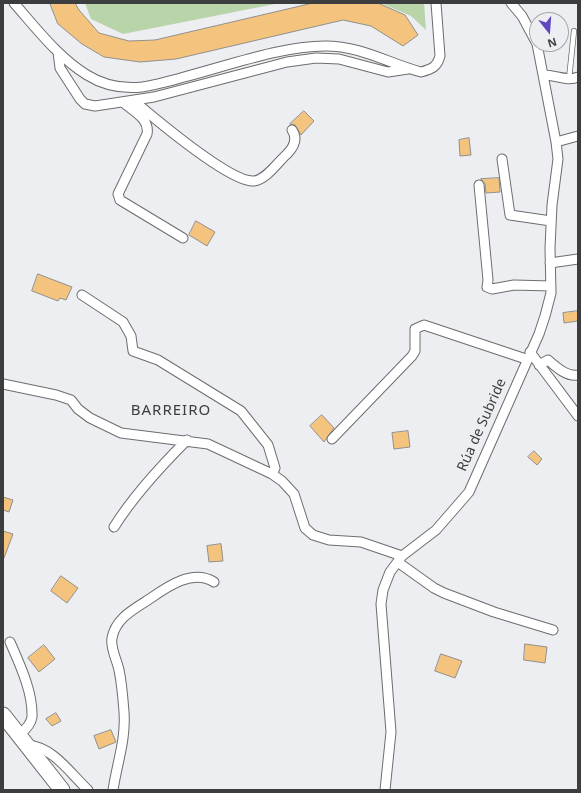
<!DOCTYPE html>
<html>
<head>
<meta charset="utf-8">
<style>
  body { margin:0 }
  #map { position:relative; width:581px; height:793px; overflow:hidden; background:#eceef1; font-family:"Noto Sans",sans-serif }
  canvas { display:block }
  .frame { position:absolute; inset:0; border:4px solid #3c3d3e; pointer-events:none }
  .north { position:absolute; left:529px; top:12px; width:40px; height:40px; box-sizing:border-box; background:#eceef1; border:1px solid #a6a7a9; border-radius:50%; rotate:163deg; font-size:11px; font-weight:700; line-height:16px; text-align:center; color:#3c3d3e }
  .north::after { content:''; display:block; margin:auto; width:14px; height:18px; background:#6248c0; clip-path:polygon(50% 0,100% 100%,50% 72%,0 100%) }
</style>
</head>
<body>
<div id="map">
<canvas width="581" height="793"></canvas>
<div class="frame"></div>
<div class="north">N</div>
</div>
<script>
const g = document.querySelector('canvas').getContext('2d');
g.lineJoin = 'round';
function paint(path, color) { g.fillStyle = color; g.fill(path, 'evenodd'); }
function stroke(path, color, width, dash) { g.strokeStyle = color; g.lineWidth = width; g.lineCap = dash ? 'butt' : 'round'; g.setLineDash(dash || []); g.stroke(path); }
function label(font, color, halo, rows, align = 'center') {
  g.font = font + ' "Noto Sans",sans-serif'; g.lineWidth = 3.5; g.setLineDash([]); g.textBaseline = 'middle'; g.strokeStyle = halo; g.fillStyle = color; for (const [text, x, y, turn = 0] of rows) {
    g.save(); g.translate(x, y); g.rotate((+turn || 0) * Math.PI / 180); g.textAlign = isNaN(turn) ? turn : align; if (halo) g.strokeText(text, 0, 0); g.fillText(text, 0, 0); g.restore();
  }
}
paint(new Path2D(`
  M85,3H280L123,34L91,19Z
  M381,3H424L426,30L411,16Z`), '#b9d4a8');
const building = new Path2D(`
  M50,3H75L79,10L99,33L129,41L155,40L313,3H378L405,15L418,35L403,46L371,26L343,20L176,59L140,62L104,57L82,44L58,24Z
  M304,111L314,121L301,135L295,125L290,124Z
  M469,138L471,155L460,156L459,140Z
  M499,178L500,192L486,193L485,184L481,179Z
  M196,221L215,232L207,246L189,235Z
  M38,274L72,287L66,300L60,298L58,301L32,291Z
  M578,311V321L564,323L563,313Z
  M322,415L334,428L324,442L310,426Z
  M408,431L410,447L394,449L392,433Z
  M534,451L542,459L537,465L528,457Z
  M3,497L13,500L9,512L3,510Z
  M3,531L13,534L4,558H3Z
  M221,544L223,561L209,562L207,546Z
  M61,576L78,588L67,603L51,591Z
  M525,644L547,647L545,663L524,660Z
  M44,645L55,659L39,672L28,658Z
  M441,654L462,661L455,678L435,671Z
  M56,713L61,721L52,726L46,719Z
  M111,730L116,742L99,749L94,736Z`);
paint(building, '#f4c47e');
stroke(building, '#918f8d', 1);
const lane = new Path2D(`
  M569,79L574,31`);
const street = new Path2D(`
  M14,3C36,28 58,57 87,75C103,85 123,89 142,87C156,85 170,81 184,77C227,66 281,46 325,46C362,46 387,63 421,72C432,69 437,67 440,56L436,3
  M511,3L522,16L537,44
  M58,52L60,68L80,99L85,104L95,106L154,97L287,62L316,58L339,59L388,72L408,69
  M544,75C556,75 567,82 578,77
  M134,101C154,118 231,183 254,181C266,180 278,162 287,154C294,147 298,139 292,130
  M124,103C134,112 150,119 147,134L118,194L120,200L183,238
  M556,142L578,136
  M502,159L510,215L551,221
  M479,185L488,280L487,287L492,289L514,285L551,286
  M550,263L578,259
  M82,295L123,322L131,336L133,351L158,360L241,411L268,445L275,468L272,474
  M530,352L578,416
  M539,365L548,360C556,367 567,377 578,375
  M3,384L56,395L71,400L78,409L90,418L121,433L208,444L272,474L282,481L294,494L305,528L313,535L329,540L361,542L402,556
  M332,439L412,356L415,351V329L424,325L526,359
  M114,527C134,495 160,467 187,440
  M399,563L434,588L444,593L494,612L553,630
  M10,642C20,665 33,692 32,717C31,724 25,730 20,734
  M28,745C53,747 70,773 88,790
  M113,790C117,763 126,740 124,712C123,699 122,684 119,670C117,660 110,648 112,638C116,617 135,609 151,598C168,586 193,569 214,582
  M385,790L391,732L381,604L383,590L390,572L402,556L436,530L469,492L539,334L545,316L551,293L550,248L552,205L558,159L556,142L537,44`);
const primary = new Path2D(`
  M3,715L62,790`);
stroke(lane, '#6c6d6f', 6);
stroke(street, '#6c6d6f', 11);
stroke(primary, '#6c6d6f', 17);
stroke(lane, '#fff', 4.5);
stroke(street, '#fff', 9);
stroke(primary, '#fff', 15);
label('14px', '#3c3d3e', '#eceef1', [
  ["Rúa de Subride",482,425,-66]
]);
g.letterSpacing = '1px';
label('15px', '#3c3d3e', '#eceef1', [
  ["BARREIRO",171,411]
]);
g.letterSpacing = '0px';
</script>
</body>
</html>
